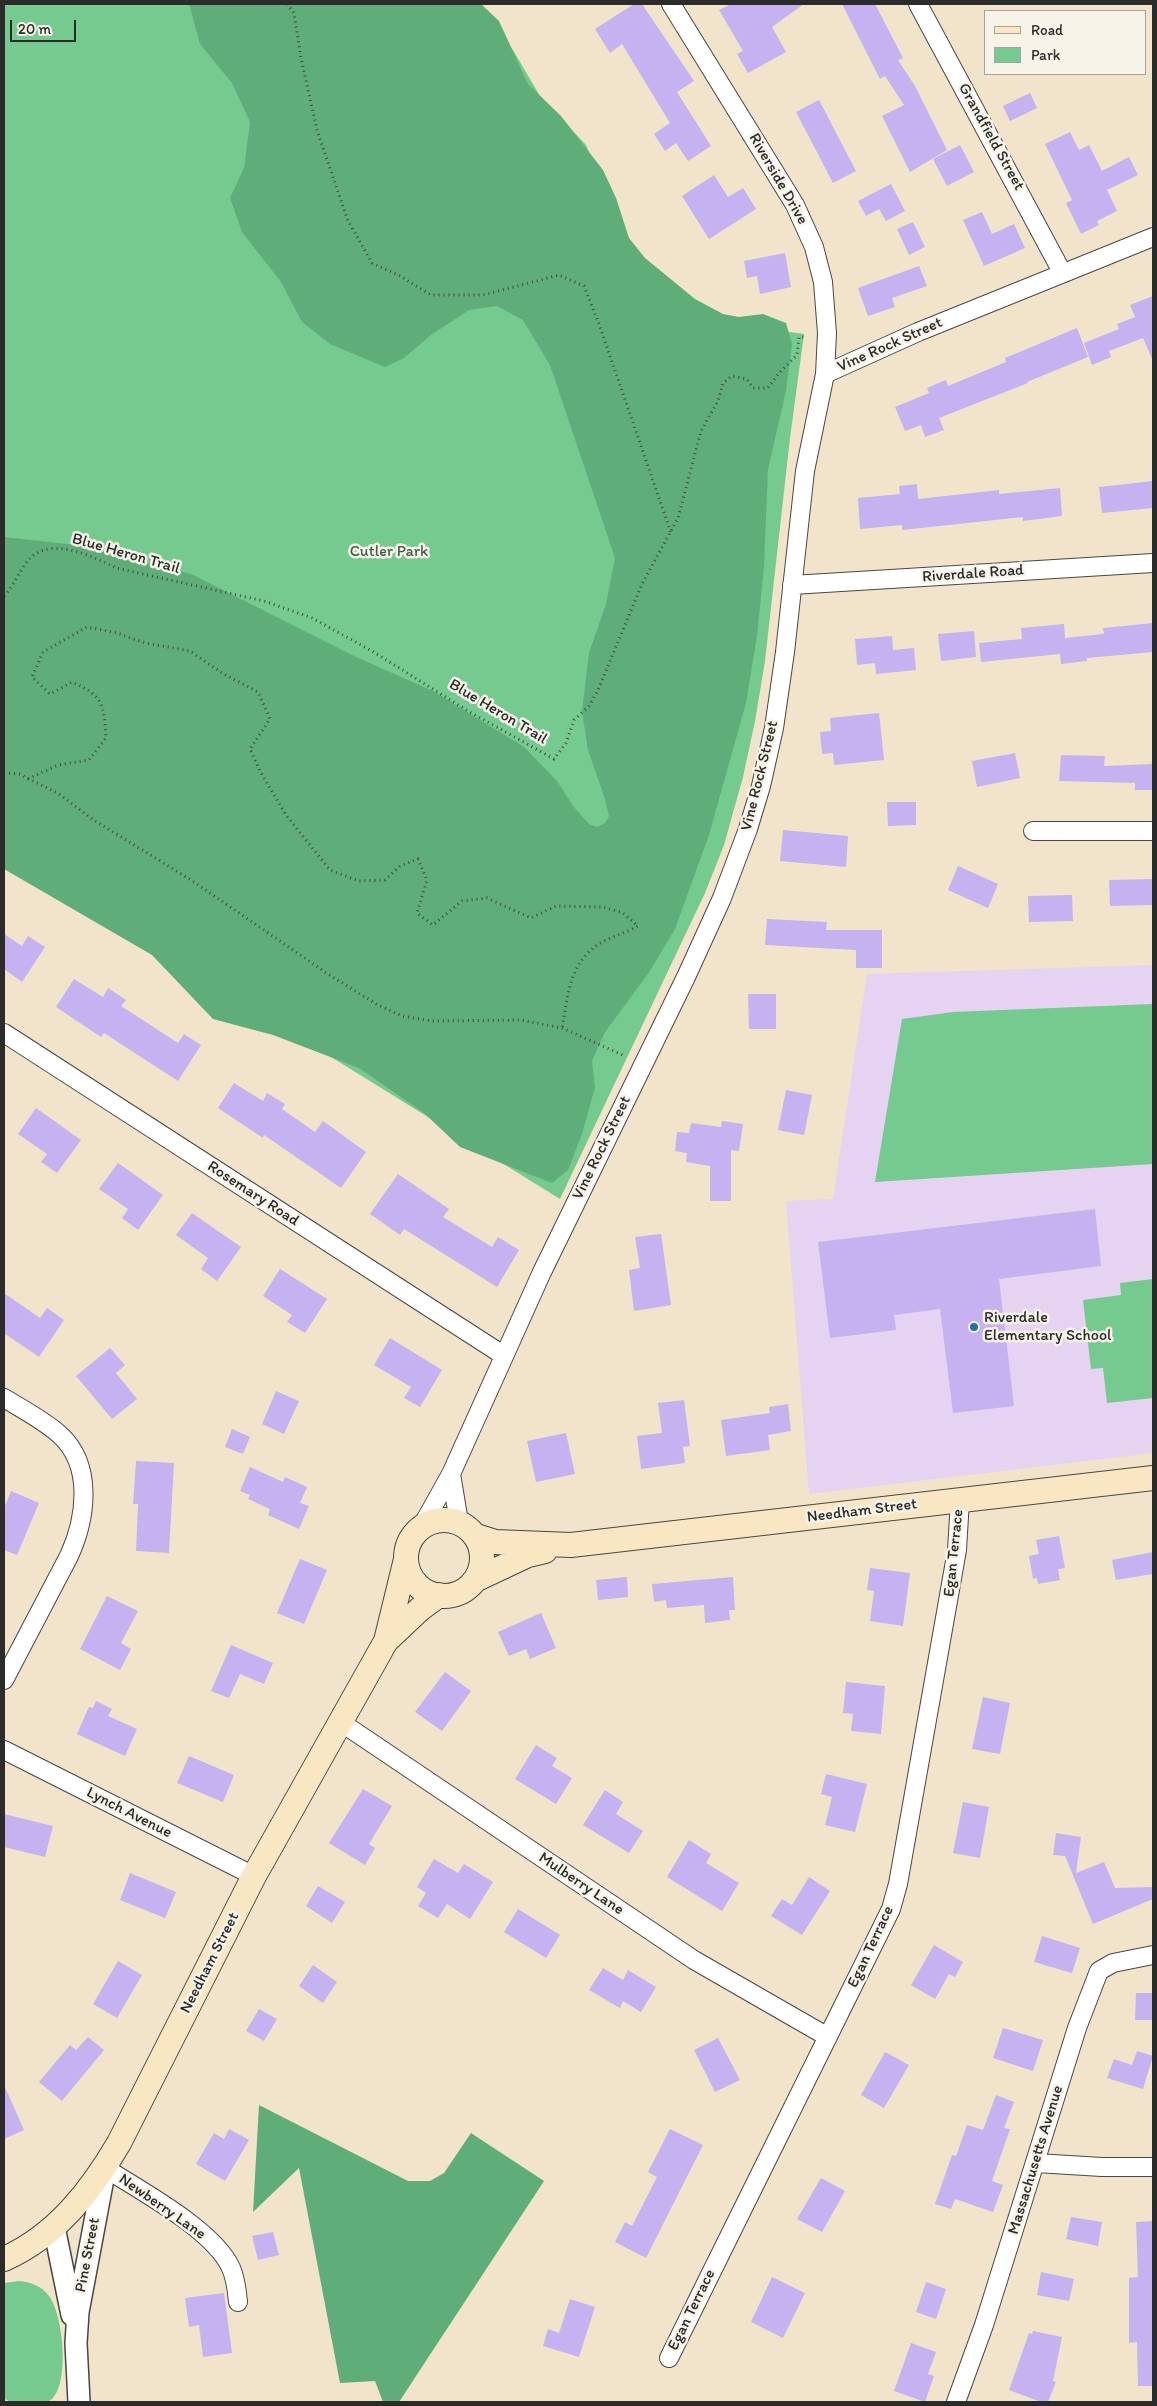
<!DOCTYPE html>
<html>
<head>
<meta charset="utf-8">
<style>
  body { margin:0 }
  #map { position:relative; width:1157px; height:2406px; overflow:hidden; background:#f1e4ca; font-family:Itim,sans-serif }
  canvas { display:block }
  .frame { position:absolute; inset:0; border:5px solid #2b2b2b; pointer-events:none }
  .legend { position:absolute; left:984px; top:10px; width:162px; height:65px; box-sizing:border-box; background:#f7f3e8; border:1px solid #a5a39c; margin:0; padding:6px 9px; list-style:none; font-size:15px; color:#2b2b2b }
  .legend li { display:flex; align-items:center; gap:10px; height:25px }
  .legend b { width:25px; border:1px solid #a5a39c }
  .scale { position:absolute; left:10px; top:20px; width:66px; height:22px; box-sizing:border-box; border:2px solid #2b2b2b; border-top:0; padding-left:6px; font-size:15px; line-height:18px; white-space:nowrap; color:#2b2b2b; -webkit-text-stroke:4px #f7f3e8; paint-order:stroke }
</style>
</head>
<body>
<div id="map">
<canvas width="1157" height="2406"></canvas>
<div class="frame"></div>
<ul class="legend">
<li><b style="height:6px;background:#f9e7c3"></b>Road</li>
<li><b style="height:14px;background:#74ca8f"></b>Park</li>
</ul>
<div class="scale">20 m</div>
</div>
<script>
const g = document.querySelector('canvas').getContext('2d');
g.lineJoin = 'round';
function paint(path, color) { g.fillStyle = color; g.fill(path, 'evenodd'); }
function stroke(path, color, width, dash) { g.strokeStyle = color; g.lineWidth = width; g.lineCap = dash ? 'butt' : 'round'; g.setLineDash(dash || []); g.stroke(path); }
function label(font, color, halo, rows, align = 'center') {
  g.font = font + ' Itim,sans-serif'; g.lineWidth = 5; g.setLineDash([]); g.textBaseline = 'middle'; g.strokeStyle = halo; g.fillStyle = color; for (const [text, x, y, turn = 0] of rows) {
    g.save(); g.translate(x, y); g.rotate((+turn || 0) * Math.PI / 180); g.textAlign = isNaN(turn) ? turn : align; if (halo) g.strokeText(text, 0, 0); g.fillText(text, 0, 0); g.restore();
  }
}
paint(new Path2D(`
  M1153,965V1453L809,1494L786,1201L833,1199L867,974Z`), '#e5d3f1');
paint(new Path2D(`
  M4,4H473L513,50L540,96L586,145L628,244L703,320L804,334L790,438L765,661L755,721L743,777L724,845L705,893L560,1199L4,854Z
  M1153,1004V1164L875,1182L902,1019L953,1012Z
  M1153,1279V1398L1107,1403L1103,1368L1091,1369L1083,1300L1121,1295L1120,1283Z
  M19,2281C30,2282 42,2286 49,2296C63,2314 70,2382 52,2399C46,2404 37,2402 30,2402C20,2402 11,2404 4,2398V2283Z`), '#74ca8f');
paint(new Path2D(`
  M189,4H481L499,21L528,84L561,116L603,170L616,198L629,238L645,258L695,299L723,314L739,317L763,314L786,323L792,344L786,391L768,469L764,567L757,636L746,703L709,835L675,929L648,974L605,1032L592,1061L595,1087L582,1134L568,1170L552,1183L460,1147L424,1113L359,1068L273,1035L213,1019L152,955L4,869V537L86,546L191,574L354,656L435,692L524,747L557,781L573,806L589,824L597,827L605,823L609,816L604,796L588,750L582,711L589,653L606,604L615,558L550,365L523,320L497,306L469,310L431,335L404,358L385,367L330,344L302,322L281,282L242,232L230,198L244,168L250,122L232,83L200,44Z
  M259,2105L408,2181H430L444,2173L471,2133L544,2181L399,2402H383L375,2381L340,2383L299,2168L253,2212Z`), '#5fae7a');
paint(new Path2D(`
  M634,4H642L694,81L677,92L711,146L688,161L676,143L665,151L654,134L670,123L622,44L610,53L595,29Z
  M731,4H804L772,27L786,52L748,73L737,54L743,51L719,10Z
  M842,4H875L903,58L898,60L915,86L947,150L910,172L882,116L904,105L885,76L880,79Z
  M1030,93L1037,108L1010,121L1003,106Z
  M819,100L856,171L833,183L796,112Z
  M1070,132L1079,150L1089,145L1102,171L1129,157L1138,175L1107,190L1117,211L1097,221L1099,225L1081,234L1066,203L1072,200L1045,144Z
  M960,145L974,172L947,186L933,159Z
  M714,175L728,197L743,188L756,209L709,239L682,196Z
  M891,184L905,211L886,221L879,209L866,216L858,201Z
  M982,212L992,234L1014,224L1025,248L984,266L963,220Z
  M913,222L925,247L909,255L897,229Z
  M785,253L791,287L760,294L757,276L747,278L744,261Z
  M919,266L927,286L892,298L895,307L868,316L858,288Z
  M1153,296V361L1143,338L1109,351L1111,357L1092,365L1084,343L1119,329L1117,324L1135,317L1130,305Z
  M1077,328L1088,357L1027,382L1028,383L939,418L944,430L925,437L921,425L905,431L895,407L929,393L927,388L946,380L948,386L1006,362L1005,358Z
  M1153,481V508L1102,513L1099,487Z
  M917,484L918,499L999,490V494L1060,488L1062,516L1023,521V517L902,530V525L860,529L858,498L900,494L899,486Z
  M1153,623V652L1087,658V661L1061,664L1060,654L981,662L979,643L1022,639L1021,628L1064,624L1065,638L1104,634L1103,628Z
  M974,631L976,657L941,661L938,634Z
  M892,636L893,650L914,648L916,670L876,674L875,663L857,665L855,639Z
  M879,713L884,760L834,765L833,753L822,754L820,732L831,731L830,718Z
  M1015,753L1020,778L977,787L972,761Z
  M1061,755L1105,756L1104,766L1153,764V790H1135V783L1059,781Z
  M887,802H916V825L888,826Z
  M783,830L848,836L846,867L780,861Z
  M958,866L998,884L988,908L948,890Z
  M1153,879V905L1110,906L1109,880Z
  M1072,895L1073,921L1029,922L1028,896Z
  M767,919L827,922L826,930H882V968H856V950L765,945Z
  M4,934L22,946L28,936L45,947L22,982L4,969Z
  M74,979L103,997L108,988L126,1000L121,1006L178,1043L184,1034L201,1045L178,1081L104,1033L101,1037L56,1007Z
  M748,994H776V1029H749Z
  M234,1083L263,1101L267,1093L285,1104L282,1109L315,1132L323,1121L366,1152L341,1188L264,1135L263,1138L218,1108Z
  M786,1090L812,1095L804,1135L778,1130Z
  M36,1108L81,1140L57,1173L41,1162L47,1154L18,1134Z
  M722,1121L743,1124L739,1151L731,1150V1201H710V1166L686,1162L687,1153L675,1151L677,1132L689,1133L691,1123L721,1127Z
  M118,1163L163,1195L138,1230L122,1218L128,1209L99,1189Z
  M398,1174L449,1209L443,1217L492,1247L498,1237L519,1250L497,1287L404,1229L400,1235L370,1214Z
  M1095,1209L1101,1266L999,1279L1014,1406L953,1413L940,1309L894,1315L896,1330L830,1338L818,1242Z
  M192,1213L241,1247L217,1281L201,1269L208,1258L176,1235Z
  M661,1234L671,1305L634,1311L629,1270L640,1268L635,1237Z
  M280,1269L327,1299L305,1333L287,1322L292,1315L263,1296Z
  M4,1293L40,1318L47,1308L64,1320L39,1357L4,1333Z
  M390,1338L442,1370L420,1407L404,1398L411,1387L374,1365Z
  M110,1348L125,1365L116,1373L137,1399L112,1419L76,1376Z
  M276,1391L299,1401L284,1434L262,1424Z
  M684,1400L690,1446L683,1447L685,1463L641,1469L637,1436L662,1433L658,1403Z
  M788,1404L791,1431L768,1435L770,1450L726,1456L721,1420L770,1413L769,1407Z
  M232,1429L250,1437L243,1454L225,1447Z
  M566,1433L575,1474L536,1482L527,1441Z
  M136,1461L174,1463L169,1553L136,1551L138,1504H133Z
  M250,1467L283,1482L285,1477L307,1487L300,1503L309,1506L299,1529L268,1515L270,1509L248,1499L250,1495L240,1491Z
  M11,1491L39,1503L17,1555L4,1550V1508Z
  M1059,1536L1065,1568L1058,1569L1060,1580L1038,1584L1037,1578L1033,1579L1029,1556L1039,1554L1036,1540Z
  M1153,1552V1574L1116,1580L1112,1560Z
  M300,1559L327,1570L304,1624L277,1613Z
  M870,1568L910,1573L903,1626L870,1621L874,1591L867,1590Z
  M627,1577L628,1597L598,1600L596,1580Z
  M733,1577L735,1610H729L730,1620L705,1623L704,1605L667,1608L666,1600L654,1602L652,1584Z
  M107,1596L138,1611L121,1643L131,1649L120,1670L80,1649Z
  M541,1613L556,1648L530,1659L526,1649L509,1656L498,1632Z
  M231,1645L273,1663L264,1684L240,1674L229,1698L211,1691Z
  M445,1672L471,1691L442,1731L415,1712Z
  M846,1682L885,1686L881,1734L851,1731L853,1714L843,1713Z
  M983,1697L1010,1703L1000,1754L972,1749Z
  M96,1701L112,1709L108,1716L137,1729L125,1756L77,1734L89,1707L93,1708Z
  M536,1745L557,1758L552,1766L572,1778L556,1804L515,1779Z
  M189,1756L234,1775L223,1802L177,1783Z
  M826,1774L867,1784L855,1832L825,1825L832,1797L821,1794Z
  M363,1789L392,1806L369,1844L375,1848L365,1865L329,1843Z
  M605,1790L623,1802L616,1814L643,1831L629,1853L583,1825Z
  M963,1802L989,1807L980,1858L953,1853Z
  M4,1814L53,1826L45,1857L4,1847Z
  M1056,1833L1081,1837L1076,1873L1104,1862L1115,1888L1153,1887V1899L1093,1924L1065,1856L1053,1855Z
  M689,1840L711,1854L706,1863L739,1883L722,1911L667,1877Z
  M434,1859L458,1873L464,1864L493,1882L470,1919L447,1904L438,1918L418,1906L426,1893L417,1887Z
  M130,1873L176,1892L165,1918L120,1900Z
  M809,1877L830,1891L802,1935L771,1916L782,1899L792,1905Z
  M318,1886L345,1902L332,1923L306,1906Z
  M518,1909L560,1935L546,1958L504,1932Z
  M1042,1936L1080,1948L1072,1973L1034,1962Z
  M934,1945L963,1962L955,1977L949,1974L935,1999L911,1985Z
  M118,1961L142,1975L117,2018L93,2004Z
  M313,1965L337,1982L323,2003L299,1986Z
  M603,1968L623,1980L628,1970L656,1987L641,2012L623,2001L620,2008L589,1990Z
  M1136,1993H1153V2020H1135Z
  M259,2009L277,2019L264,2041L246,2031Z
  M1003,2028L1043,2040L1033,2071L993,2058Z
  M88,2037L104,2050L62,2101L39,2082L70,2045L76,2050Z
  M718,2038L740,2080L715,2092L694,2050Z
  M1137,2051L1153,2056L1143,2089L1107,2078L1114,2059L1132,2065Z
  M885,2052L909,2065L884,2108L861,2095Z
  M4,2085L24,2130L4,2139Z
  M996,2095L1014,2102L1004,2128L1010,2129L992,2181L1003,2185L993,2212L955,2199L951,2209L935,2204L952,2155L956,2156L967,2125L983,2130Z
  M229,2129L249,2140L225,2181L196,2164L214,2133L224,2139Z
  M670,2129L703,2145L646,2258L615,2242L625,2222L632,2226L657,2177L648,2172Z
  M821,2178L845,2191L822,2232L797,2219Z
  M1071,2217L1102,2222L1098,2246L1066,2239Z
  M1153,2221V2386H1138L1137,2342L1129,2343V2278L1138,2277L1136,2222Z
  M273,2232L279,2255L258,2260L252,2236Z
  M1041,2272L1074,2279L1069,2301L1037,2295Z
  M772,2277L805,2293L783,2338L751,2322Z
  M926,2282L946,2289L936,2319L916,2312Z
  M224,2293L232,2353L203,2357L199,2325L189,2327L185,2298Z
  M570,2299L595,2307L579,2357L543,2346L548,2329L559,2333Z
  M1033,2331L1062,2337L1053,2381L1056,2382L1048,2402H1041L1009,2390L1029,2333L1032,2334Z
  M911,2343L936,2352L928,2374L934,2376L925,2402L894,2391Z`), '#c6b2f1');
const minor = new Path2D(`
  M918,4L1062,272
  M825,374L918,332L1153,237
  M792,585L1153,563
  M1033,831H1153
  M4,1033L503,1355
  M4,1398C22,1409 43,1420 59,1434C94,1465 86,1519 69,1556L4,1680
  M451,1474L459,1522
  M422,1526L451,1474L542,1272L686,977L722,898L748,829L761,786L774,728L785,652L805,471L825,374L827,333L823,282L814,247L795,205L671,4
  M339,1721L694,1960L828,2037
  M4,1750L254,1876
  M1036,2163L1102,2167H1153
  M105,2168C141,2191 214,2230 231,2268C236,2279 237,2291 238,2302
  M669,2358L891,1909L898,1884L957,1550L960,1500
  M956,2402L984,2325L1077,2028L1099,1971L1113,1963L1153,1955`);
const tertiary = new Path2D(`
  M54,2227L72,2315
  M79,2402L76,2343L78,2312L105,2168`);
const secondary = new Path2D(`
  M406 1558a38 38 0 1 1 76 0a38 38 0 1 1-76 0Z
  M476,1536L495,1542L571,1545L1153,1478
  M475,1580L528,1555L545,1551
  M386,1641L420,1609L439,1595
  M4,2259C56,2236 91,2191 119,2143L254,1876L386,1641L406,1559`);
stroke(minor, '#494743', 20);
stroke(tertiary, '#494743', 24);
stroke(secondary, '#494743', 26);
stroke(new Path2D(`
  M287,4L294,13L301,58L317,130L348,221L372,263L400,276L431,295H483L559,275L584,286L599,324L671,533
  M4,596C14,585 18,574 26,563C47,534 90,555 116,568L264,601L312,618L372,651L468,711L554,759L566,743L574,720L589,706L598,690L642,584L678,518L701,431L718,401L723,383L732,376L747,379L753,388H768L779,373L797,355L799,337H805
  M4,773L19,774L59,794L92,819L191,880L331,976L378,1005L402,1016L432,1021L521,1020L562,1028L625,1056
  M28,779L58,765L89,760L106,738C104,705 104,696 72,682L50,694L32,677L43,652L87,627L117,633L145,643L190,651L222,673L258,692L270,719L250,749L260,771L286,815L330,870L359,881L385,880L400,866L418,859L427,880L417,913L433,925L462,901L487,898L531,918L556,906L603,907L623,913L638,926C626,933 610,937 599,944C569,963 568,996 562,1028`), '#494743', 3, [1, 4]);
stroke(minor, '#fff', 18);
stroke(tertiary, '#fff', 21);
stroke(secondary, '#f9e7c3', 24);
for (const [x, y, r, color] of [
  [974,1327,5,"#1f6fb2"]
]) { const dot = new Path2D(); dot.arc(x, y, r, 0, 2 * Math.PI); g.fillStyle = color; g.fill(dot); stroke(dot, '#f7f3e8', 2); }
label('16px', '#2b2b2b', '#f7f3e8', [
  ["Grandfield Street",991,137,61],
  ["Riverside Drive",778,179,60],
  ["Vine Rock Street",890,345,-24],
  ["Blue Heron Trail",126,554,16],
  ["Riverdale Road",973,574,-4],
  ["Blue Heron Trail",498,712,31],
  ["Vine Rock Street",760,776,-76],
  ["Vine Rock Street",602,1148,-64],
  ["Rosemary Road",253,1194,33],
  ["Needham Street",862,1511,-7],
  ["Egan Terrace",954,1553,-84],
  ["Lynch Avenue",129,1813,27],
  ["Mulberry Lane",581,1884,34],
  ["Egan Terrace",871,1947,-65],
  ["Needham Street",210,1963,-63],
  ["Massachusetts Avenue",1036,2160,-73],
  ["Newberry Lane",162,2207,35],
  ["Pine Street",88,2255,-79],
  ["Egan Terrace",692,2310,-64]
]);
label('16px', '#415b49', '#f7f3e8', [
  ["Cutler Park",389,552]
]);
label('16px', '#2b2b2b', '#f7f3e8', [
  ["Riverdale",984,1318],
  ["Elementary School",984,1336]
], 'left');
</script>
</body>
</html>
